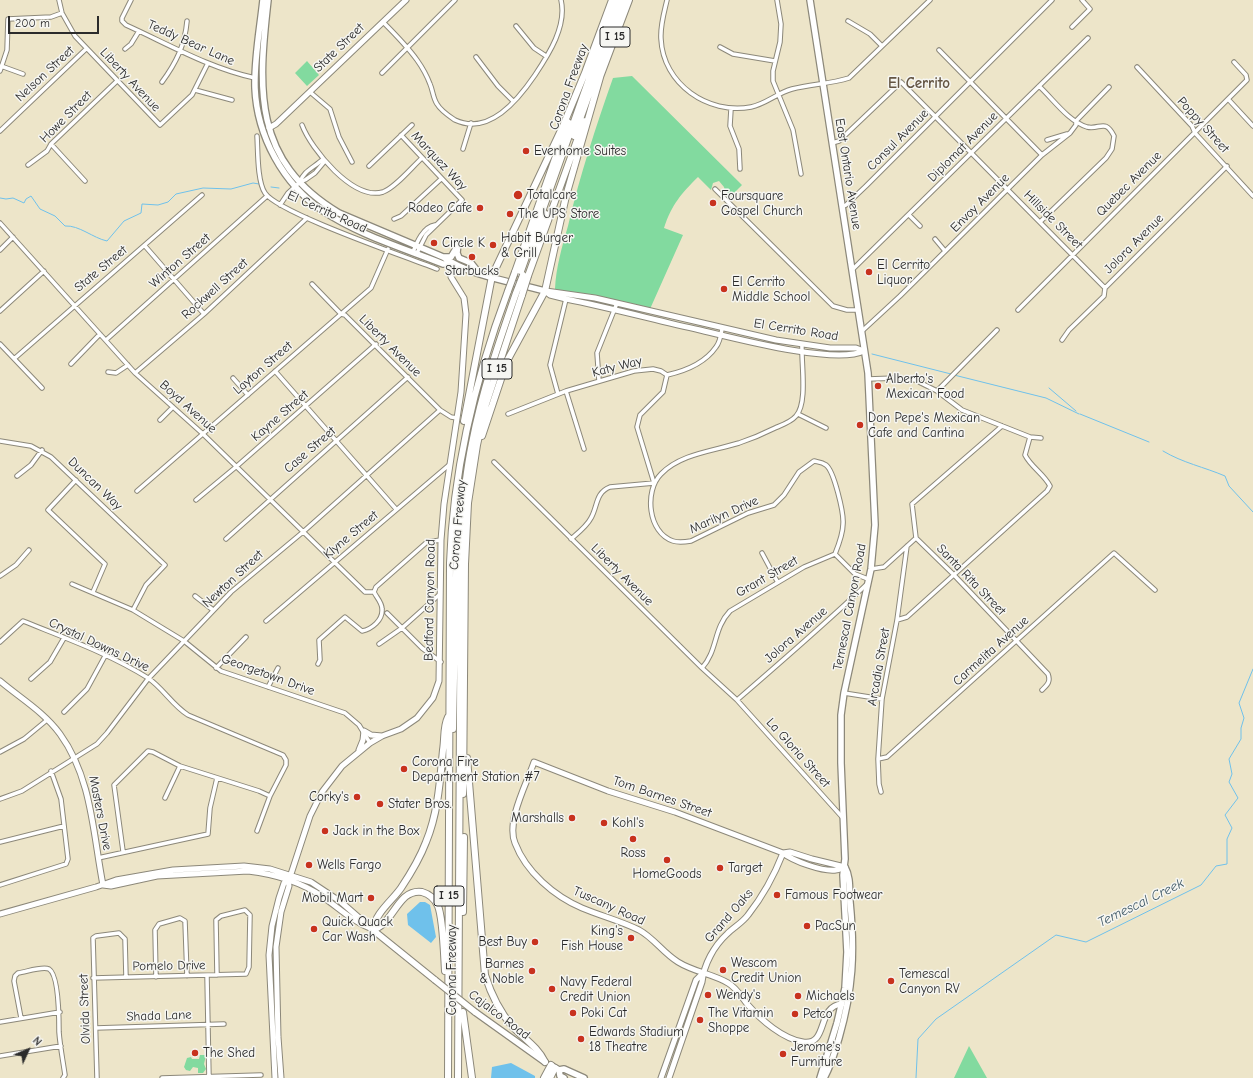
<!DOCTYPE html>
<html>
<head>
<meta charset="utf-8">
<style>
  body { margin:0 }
  #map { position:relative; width:1253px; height:1078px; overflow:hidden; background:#ede5c9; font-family:"Comic Neue",sans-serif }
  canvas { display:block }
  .north { position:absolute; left:8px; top:1030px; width:40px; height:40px; -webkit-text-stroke:3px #f6f6f2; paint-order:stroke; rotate:46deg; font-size:11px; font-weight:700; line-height:16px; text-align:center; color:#2b2b2b }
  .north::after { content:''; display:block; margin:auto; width:14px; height:18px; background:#2b2b2b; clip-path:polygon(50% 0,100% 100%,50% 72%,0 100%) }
  .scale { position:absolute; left:8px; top:16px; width:91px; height:18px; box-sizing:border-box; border:2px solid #2b2b2b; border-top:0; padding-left:5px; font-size:12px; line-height:14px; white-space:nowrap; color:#2b2b2b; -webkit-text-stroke:3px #f6f6f2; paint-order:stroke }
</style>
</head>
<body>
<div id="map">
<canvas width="1253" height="1078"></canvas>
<div class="north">N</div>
<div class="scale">200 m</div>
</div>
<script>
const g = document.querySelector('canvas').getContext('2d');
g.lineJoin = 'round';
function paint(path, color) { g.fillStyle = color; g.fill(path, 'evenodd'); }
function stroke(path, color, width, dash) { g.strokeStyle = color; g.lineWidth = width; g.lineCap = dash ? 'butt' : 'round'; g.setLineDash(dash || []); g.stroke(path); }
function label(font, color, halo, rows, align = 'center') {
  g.font = font + ' "Comic Neue",sans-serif'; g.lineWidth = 3; g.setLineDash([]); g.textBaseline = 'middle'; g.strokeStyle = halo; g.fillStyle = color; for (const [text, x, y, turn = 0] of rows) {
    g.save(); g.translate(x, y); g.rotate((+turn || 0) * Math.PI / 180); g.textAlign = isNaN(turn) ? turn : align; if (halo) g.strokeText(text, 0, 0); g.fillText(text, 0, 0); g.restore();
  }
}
paint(new Path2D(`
  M307,61L319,75L307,86L295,73Z
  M632,76L742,185L727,200L724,187L719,181L713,183L711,190L698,177C681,194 672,204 664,228L683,235L650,309L619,301L595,300L555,289C556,267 562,247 568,226C580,175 596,126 613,78Z
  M969,1046L987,1078H954Z
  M200,1055H206L204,1064L206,1069L203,1073H198V1068L193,1067L190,1071L186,1070L184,1067L187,1058L191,1057L192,1059H199Z`), '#82da9f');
paint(new Path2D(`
  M420,902H425L430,905L436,937L431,943L408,925L407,914Z
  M511,1063L535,1076V1078H491L492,1067Z`), '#6fc1eb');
stroke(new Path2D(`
  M271,187L279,188
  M0,198L6,199L13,198L24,203L26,199L31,196L40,209L55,216L65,226C79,225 93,238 107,241L124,221L141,213L142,204L158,205L168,202L176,194L203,188L231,189L253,183L259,184
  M872,354L951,374
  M954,375L1046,398L1079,414
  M1049,388L1076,411
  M1080,414L1149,442
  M1163,451C1183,463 1204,467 1225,476L1229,486L1253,512
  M916,1078L918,1039L936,1019L1056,935L1086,942L1201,885L1216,866L1227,864V839L1232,828L1225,815L1238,798L1229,782L1232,774L1229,759L1241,739V728L1244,718L1239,703L1253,669`), '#6fc1eb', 1);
const street = new Path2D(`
  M59,0L62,13L75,36L160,125L192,95L208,63
  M131,0L122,18V21L126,25C168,44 209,68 255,78
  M667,0C664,13 660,26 661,39C663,84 708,115 751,107C766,104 777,93 792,89C811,84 830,84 849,78L930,0
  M777,0L781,24L780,42L773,71V81L793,130L801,174
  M848,21L870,34L882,46
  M383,22C395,34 407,46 417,60C422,67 427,76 430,84C433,91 433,98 437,104C441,111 449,116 455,120C489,136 518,100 535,75C549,54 567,26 561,0
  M516,26L534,48L546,56
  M1072,27L1090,9L1082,0
  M720,47L733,54L775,61
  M125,49L131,44L139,31
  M939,50L1042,155
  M476,57L498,86L513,101
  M1,66L23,74
  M1137,67L1192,126L1195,133L1253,196
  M0,71L7,50L8,19L51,17L62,13
  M382,73L455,0
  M162,82C176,63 185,45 187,21
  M1039,86C1053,99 1068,121 1087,127C1100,130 1105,118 1114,136L1112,149L1106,158L1041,221
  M195,90L232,100
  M310,92L330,109L339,137L352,162
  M1228,99L1247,80L1246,75L1234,62
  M731,109L730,126L739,149L740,169
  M302,125C311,149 353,201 383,192C395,188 412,167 422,158
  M0,131L86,49
  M401,135L462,200L426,235L417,253
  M257,136C258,150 257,181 265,193C278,213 407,257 437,269
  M1047,140L1067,134
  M832,143L839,141L901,82L1105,288
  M51,144L85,181
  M463,149L471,123
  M28,165L47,151L51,144L117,81
  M369,166L412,125
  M300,182C303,171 315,167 323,159
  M715,189L833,306L847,310H858
  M280,205L288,193L300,182L305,180L315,173L325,161
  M842,207L846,205L866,186L1052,0
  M909,215L920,226
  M394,219L401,216L441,179
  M0,223L135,373L203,434L365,592H374
  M935,239L945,251
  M145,246L204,314
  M0,250L13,237
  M413,252C417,242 423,227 435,225
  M852,270L1088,38
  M312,284L341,314L345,315L440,410L451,417L457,418
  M1018,310L1228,99L1253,126
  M0,311L44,271
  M861,332L900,296L1042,155L1070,133L1076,125V121L1109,87
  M106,340L267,196
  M1062,340L1069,330L1104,296L1105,288L1227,166
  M0,344L42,388
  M802,345C801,363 808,403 796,416C791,422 782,425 775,428C763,434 751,439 739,443C713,451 680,454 661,474C644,491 648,533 673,541C679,543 685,542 691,541L748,513L774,505L784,495L799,472L814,461C818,462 822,462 826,465C834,471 844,513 843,524C843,534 839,544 835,554
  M15,358L202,195
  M71,364L100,334
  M275,371L396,509
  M108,372L116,373L128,365
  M135,373L204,314L307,218
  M233,378L248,395
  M868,379L897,378L915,380L937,391L962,410L1030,437L1041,438
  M599,381L597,353L617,303
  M566,391L584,449
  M937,391L997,330
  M558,394L550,365L566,299
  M508,414L566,391L634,371L653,369L661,371L667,375C685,371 705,363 716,347C720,342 721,335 722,329
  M798,414L826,428
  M160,420L173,407
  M1002,426L912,504L916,538L953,574L1048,674C1051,682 1047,685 1042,690
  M0,441L31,446L51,457L165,565L146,585L133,610
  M494,462L702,668L737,700L843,818
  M17,476L31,465L42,450
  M76,480L48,510L105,564L93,592
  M137,491L371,288L388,249
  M196,500L237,466L376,344
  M226,539L408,377
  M571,539C578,533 587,526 591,518C598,506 595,493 610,487L654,483L637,427L640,415L663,392L667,375
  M762,553L777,581
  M835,554L855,574L868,579
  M871,569L884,567L916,538
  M0,576L16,565L29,550
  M72,584L133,610L184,641L221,671L345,713L359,725L370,743
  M195,596L213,610
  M387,613L422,648L441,662
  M897,620L907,617L1047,491L1050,486C1044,474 1031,467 1025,455L1030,437
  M266,621L449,465
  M0,642L23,621C65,638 110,654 148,678C163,688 172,705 188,715L283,755L286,760V765L270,796L257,831
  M379,644L402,628L440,594
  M318,664L320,660L319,640L345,617L362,631C372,629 383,620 382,609C382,602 376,597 374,592L376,587L427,542L441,540
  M216,668L246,637
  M702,668C718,650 713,629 730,611L804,567L835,554
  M31,679L50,662L64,638
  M268,687L278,668
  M844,693L882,699
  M737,700C781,662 825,624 867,584
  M64,712L87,689L105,656
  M0,752L24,739L47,720
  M878,759L887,757L1114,553L1155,590
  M881,792L879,784L878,759L882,699L897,620L907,546
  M165,798L180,766
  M0,799L22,791L97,744L107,733L148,679L231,592L303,532L440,410
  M0,842L64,826
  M123,851L114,785L148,751L153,752L180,766L259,791L270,796
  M98,858L208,834L210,808L217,778
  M0,885L66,864L68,859L61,799L51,771
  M207,976L209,1078
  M156,977L155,930L159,924L180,918L185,921L187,976
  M93,978L246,974L249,967L250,915L245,910L221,916L216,920L217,975
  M21,1018L14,981L15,976L18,973C26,972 42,966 49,969C59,975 59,1020 59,1032C60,1046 63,1061 65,1075L63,1078
  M0,1022L60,1012
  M96,1028L224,1024
  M0,1056L61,1046
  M97,1078L93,938L96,936L119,933L125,939L126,977
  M162,1078L261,1075`);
const secondary = new Path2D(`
  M269,128L276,124L406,0
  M545,291L550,295L566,299C611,308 655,320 700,330C734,338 835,365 864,351
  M546,291L595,298L776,340L830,348H856L864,351
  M0,681C20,698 44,712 60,734C92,778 93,834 103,885
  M359,750L363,740L364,731L371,735L382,736
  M783,853L790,852L812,859L845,867
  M103,885L111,886L157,876L248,871C274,874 301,882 323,897C339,908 353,922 372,929
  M0,914L96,887L116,880L173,870L244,866L270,869L311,882L341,902L373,930
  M842,1004C816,1006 829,1046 803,1042C783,1039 761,1020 748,1005C742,998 737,988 728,983C713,974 694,972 678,962C663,953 654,938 639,930C621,921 601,916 582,908C554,896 526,872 515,843C506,821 527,783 534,762L608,791L675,812L783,853C793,861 823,872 836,870C839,870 842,868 845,867
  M275,1078L269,955L272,926L279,898L284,883L291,874L310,816L322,792L342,766L370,743L382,736L401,729L417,718L433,698L439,681L441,540L444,504L461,392L466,314L464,298L451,277L452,263
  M281,1078L278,1037L276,947L281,912L289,886L288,880
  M661,1078L696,980L703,973
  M669,1078L702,982C704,964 714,946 727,934C734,927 742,923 748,915C763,896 774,876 783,853`);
const primary = new Path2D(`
  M263,0C260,29 254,59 255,88C257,136 283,184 323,211C359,235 403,248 443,264L451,263
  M268,0C258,88 252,161 339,213L443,257C470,276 513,282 545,291
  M810,0L868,373L875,525L871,569L844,693L841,715V763L845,859L843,875L847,952L845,988L837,1023L820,1078
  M458,243L457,253L459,258L471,263L479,273
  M443,257H451L457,247
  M373,930L435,980
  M475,1012L545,1062
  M552,1066L559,1070L560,1076L564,1078
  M559,1070L564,1069L584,1078
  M824,1078C831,1066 835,1051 839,1038C853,989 855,953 850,902C849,890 851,878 845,867`);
const highway = new Path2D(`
  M586,70L612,0
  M600,77L629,0
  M574,136L623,0
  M534,249L546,214
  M515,272L568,122
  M520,274L617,0
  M528,276L584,121
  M464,421L492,276L563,126L587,68
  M482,436L507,361L545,291L566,196L601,74
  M453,729L457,524
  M467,758L485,975C491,994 499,1011 512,1026C524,1039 537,1046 545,1062
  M463,794L465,564L468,503L477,445L486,404L522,295
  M463,912L464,837
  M445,971C444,955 443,918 438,906C435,899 429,894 422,892C415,891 410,893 405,897C393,908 389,924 373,930C375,913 392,901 401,888C411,873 420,858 426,842C438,813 440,781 443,750C445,738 443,727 448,717
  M463,1012L472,1078
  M448,1078L450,563C453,469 475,379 508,291
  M458,1078L461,531C463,501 466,472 472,443C482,391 499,342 516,293
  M544,1078L551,1065
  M550,1078L555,1068`);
stroke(street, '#8c887a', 5.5);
stroke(secondary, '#8c887a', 7);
stroke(primary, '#8c887a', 8);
stroke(highway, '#8c887a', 8);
stroke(street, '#fff', 3.5);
stroke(secondary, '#fff', 5);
stroke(primary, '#fff', 5.5);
stroke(highway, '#fff', 6);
const primaryBridge = new Path2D(`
  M435,980L475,1012`);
const highwayBridge = new Path2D(`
  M508,291L515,272
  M516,293L523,275
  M522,295L528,276`);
stroke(primaryBridge, '#8c887a', 8, []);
stroke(highwayBridge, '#8c887a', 8, []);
stroke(primaryBridge, '#fff', 5.5);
stroke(highwayBridge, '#fff', 6);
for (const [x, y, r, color] of [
  [526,151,4,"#c8321e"],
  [518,195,5,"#c8321e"],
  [713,203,4,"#c8321e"],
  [480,208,4,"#c8321e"],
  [510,214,4,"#c8321e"],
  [434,243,4,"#c8321e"],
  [493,245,4,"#c8321e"],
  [472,257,4,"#c8321e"],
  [869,272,4,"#c8321e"],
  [724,289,4,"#c8321e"],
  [878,386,4,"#c8321e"],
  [860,425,4,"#c8321e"],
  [404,769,4,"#c8321e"],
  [357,797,4,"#c8321e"],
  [380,804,4,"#c8321e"],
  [572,818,4,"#c8321e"],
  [604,823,4,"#c8321e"],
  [325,831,4,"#c8321e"],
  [633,839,4,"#c8321e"],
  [667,860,4,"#c8321e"],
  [309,865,4,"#c8321e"],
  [720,868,4,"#c8321e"],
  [777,895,4,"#c8321e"],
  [371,898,4,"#c8321e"],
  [807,926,4,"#c8321e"],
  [314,929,4,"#c8321e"],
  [631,938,4,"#c8321e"],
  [535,942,4,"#c8321e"],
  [723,970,4,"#c8321e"],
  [532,971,4,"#c8321e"],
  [891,981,4,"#c8321e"],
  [552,989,4,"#c8321e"],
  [708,995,4,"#c8321e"],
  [798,996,4,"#c8321e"],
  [573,1013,4,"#c8321e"],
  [795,1014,4,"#c8321e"],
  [700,1020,4,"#c8321e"],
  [581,1039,4,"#c8321e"],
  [195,1053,4,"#c8321e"],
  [783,1054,4,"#c8321e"]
]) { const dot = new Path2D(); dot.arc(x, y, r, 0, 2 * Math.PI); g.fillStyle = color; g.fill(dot); stroke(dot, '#f6f6f2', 1.5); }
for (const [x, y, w] of [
  [615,37,30],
  [497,369,30],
  [449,896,30]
]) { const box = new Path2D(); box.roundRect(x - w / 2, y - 10, w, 20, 3); g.fillStyle = '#f6f6f2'; g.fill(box); stroke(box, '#2b2b2b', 1); }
label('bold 12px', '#2b2b2b', null, [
  ["I 15",615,37],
  ["I 15",497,369],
  ["I 15",449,896]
]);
label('13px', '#2b2b2b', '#f6f6f2', [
  ["Teddy Bear Lane",191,43,24],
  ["State Street",339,48,-44],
  ["Nelson Street",45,74,-43],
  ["Liberty Avenue",130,80,47],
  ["Corona Freeway",569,87,-70],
  ["Howe Street",66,117,-45],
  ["Poppy Street",1203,125,48],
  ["Consul Avenue",898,140,-45],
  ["Diplomat Avenue",963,147,-45],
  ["Marquez Way",439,161,47],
  ["East Ontario Avenue",848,174,81],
  ["Quebec Avenue",1129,184,-45],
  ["Envoy Avenue",980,203,-45],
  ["El Cerrito Road",327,212,24],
  ["Hillside Street",1053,220,45],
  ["Jolora Avenue",1134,244,-45],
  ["Winton Street",180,261,-41],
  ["State Street",101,269,-40],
  ["Rockwell Street",215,289,-42],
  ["El Cerrito Road",796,330,9],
  ["Liberty Avenue",390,346,45],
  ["Katy Way",617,367,-14],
  ["Layton Street",263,368,-41],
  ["Boyd Avenue",188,407,42],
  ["Kayne Street",280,416,-41],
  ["Case Street",310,450,-41],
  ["Duncan Way",95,484,44],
  ["Marilyn Drive",724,515,-24],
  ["Corona Freeway",458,525,-85],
  ["Klyne Street",351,535,-40],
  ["Liberty Avenue",622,575,45],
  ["Grant Street",767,577,-30],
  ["Newton Street",233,579,-43],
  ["Santa Rita Street",971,580,46],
  ["Bedford Canyon Road",430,600,-89],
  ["Temescal Canyon Road",850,607,-79],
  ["Jolora Avenue",796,635,-41],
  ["Crystal Downs Drive",99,645,25],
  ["Carmelita Avenue",991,651,-42],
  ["Arcadia Street",879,667,-80],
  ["Georgetown Drive",268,675,20],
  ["La Gloria Street",798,753,48],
  ["Tom Barnes Street",662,797,19],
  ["Masters Drive",100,813,79],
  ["Tuscany Road",609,906,24],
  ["Grand Oaks",729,916,-49],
  ["Pomelo Drive",169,966,-1],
  ["Corona Freeway",452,970,-90],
  ["Olvida Street",85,1009,-92],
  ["Cajalco Road",499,1015,37],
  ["Shada Lane",159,1016,-2]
]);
label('13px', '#2b2b2b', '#f6f6f2', [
  ["Everhome Suites",534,151],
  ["Totalcare",527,195],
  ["Foursquare",721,196],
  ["Gospel Church",721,211],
  ["Rodeo Cafe",472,208,"right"],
  ["The UPS Store",518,214],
  ["Habit Burger",501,238],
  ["& Grill",501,253],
  ["Circle K",442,243],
  ["El Cerrito",877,265],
  ["Liquor",877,280],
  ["Starbucks",472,271,"center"],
  ["El Cerrito",732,282],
  ["Middle School",732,297],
  ["Alberto's",886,379],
  ["Mexican Food",886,394],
  ["Don Pepe's Mexican",868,418],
  ["Cafe and Cantina",868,433],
  ["Corona Fire",412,762],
  ["Department Station #7",412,777],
  ["Corky's",349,797,"right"],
  ["Stater Bros.",388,804],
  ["Marshalls",564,818,"right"],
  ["Kohl's",612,823],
  ["Jack in the Box",333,831],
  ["Ross",633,853,"center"],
  ["Wells Fargo",317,865],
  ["Target",728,868],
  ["HomeGoods",667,874,"center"],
  ["Famous Footwear",785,895],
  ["Mobil Mart",363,898,"right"],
  ["Quick Quack",322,922],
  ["Car Wash",322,937],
  ["PacSun",815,926],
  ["King's",623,931,"right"],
  ["Fish House",623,946,"right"],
  ["Best Buy",527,942,"right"],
  ["Wescom",731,963],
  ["Credit Union",731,978],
  ["Barnes",524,964,"right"],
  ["& Noble",524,979,"right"],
  ["Temescal",899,974],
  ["Canyon RV",899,989],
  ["Navy Federal",560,982],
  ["Credit Union",560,997],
  ["Wendy's",716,995],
  ["Michaels",806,996],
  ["Poki Cat",581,1013],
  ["The Vitamin",708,1013],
  ["Shoppe",708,1028],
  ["Petco",803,1014],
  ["Edwards Stadium",589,1032],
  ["18 Theatre",589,1047],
  ["Jerome's",791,1047],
  ["Furniture",791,1062],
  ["The Shed",203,1053]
], 'left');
label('italic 14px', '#3f5865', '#f6f6f2', [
  ["Temescal Creek",1141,903,-26]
]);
label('bold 15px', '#645543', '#f6f6f2', [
  ["El Cerrito",919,84]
]);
</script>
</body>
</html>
